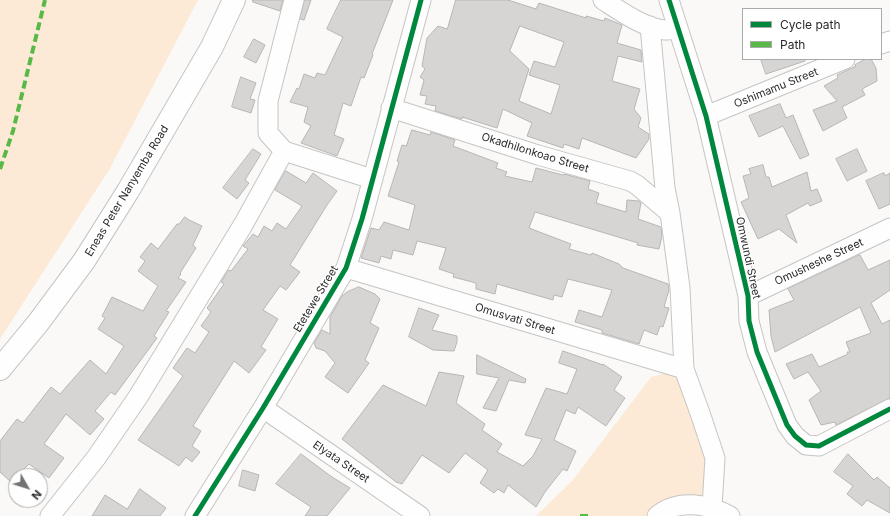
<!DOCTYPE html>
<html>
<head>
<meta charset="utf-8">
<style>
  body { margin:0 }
  #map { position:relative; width:890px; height:516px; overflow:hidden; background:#faf9f7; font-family:Inter,sans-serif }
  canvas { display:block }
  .legend { position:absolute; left:742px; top:8px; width:140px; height:52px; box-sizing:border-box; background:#fff; border:1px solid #aaa; margin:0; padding:5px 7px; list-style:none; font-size:12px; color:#2b2a2a }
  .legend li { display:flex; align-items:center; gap:8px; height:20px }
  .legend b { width:20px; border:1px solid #aaa }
  .north { position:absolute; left:8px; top:468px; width:40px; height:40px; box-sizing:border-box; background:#fff; border:1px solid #aaa; border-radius:50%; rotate:129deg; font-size:11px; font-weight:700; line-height:16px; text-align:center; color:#2b2a2a }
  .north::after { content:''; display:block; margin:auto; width:14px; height:18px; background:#737272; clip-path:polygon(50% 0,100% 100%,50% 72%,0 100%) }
</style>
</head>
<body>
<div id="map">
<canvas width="890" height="516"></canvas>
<ul class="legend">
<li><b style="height:5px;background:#00873e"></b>Cycle path</li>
<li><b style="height:5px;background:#58b947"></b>Path</li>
</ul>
<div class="north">N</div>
</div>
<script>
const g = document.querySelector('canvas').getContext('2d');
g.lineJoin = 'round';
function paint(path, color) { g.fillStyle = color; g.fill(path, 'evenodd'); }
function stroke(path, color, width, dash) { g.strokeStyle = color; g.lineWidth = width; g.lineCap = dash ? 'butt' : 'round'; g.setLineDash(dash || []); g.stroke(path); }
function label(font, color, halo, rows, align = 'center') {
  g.font = font + ' Inter,sans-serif'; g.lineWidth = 3; g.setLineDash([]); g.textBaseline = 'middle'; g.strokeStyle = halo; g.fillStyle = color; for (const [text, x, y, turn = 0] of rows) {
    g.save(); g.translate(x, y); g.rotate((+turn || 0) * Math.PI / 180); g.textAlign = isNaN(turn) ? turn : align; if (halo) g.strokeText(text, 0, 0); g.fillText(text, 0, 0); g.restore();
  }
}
paint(new Path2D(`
  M0,0H198L109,170L0,339Z
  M684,369L700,413L712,507L657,516H536L572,481L651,377Z`), '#fcead7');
const building = new Path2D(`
  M253,0H283L280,11L253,2Z
  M305,0H311L304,20L300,19Z
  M341,0H393L372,54L373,55L364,78L361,77L351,106L343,103L334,135L344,139L337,156L301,143L311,126L304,122L308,107L290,102L297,88L299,89L304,74L315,78L317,73L325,75L343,37L327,29Z
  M456,0H508L536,9L539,3L586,18V16L604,21L605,18L622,25L617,43L641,50L642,62L618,56L612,81L640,89L634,109L641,118L638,127L649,134V139L636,158L582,138L579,149L564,144L563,148L527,136L532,123L503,109L497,128L462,117V119L435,111L436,106L425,104L427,96L420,95L424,80L420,77L425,69L422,66L427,38L438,26L447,29ZM520,26L564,42L555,67L534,61L529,75L560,85L551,114L519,101L529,69L510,51Z
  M254,39L265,45L256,63L244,57Z
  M761,59H805V61L766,74Z
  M866,59H871L876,68L877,81L862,89L865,95L842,107L847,118L823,131L813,110L837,101L824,86L838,78L837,75L856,66L855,65Z
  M241,77L256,83L250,99L255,100L251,113L232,107Z
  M780,104L786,118L793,115L809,155L800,159L783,126L759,137L749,116Z
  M412,130L430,135L431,132L455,140L453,146L498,163L496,168L507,172L505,176L532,182L536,168L563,175L564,174L590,181L588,189L599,193L596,203L626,212L627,200L639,201L641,203L638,219L661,227L662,236L659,249L637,245L638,243L535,212L529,228L571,244L569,249L591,255L592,253L619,264L623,268L668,284L669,290L664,307L669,308L663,327L660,326L657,335L644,330L639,344L602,333V330L575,322L579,310L602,317L612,290L568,279L562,297L554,295L553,300L497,284L495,294L476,289V283L453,277L454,274L439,269L446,248L417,241L413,255L393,250L391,259L381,256L379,263L361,258L371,228L379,230L384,222L409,230L415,205L388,196L399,162L397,161L402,145L406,146Z
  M253,149L261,154L245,180L249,183L237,199L223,188Z
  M857,149L867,171L847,181L836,159Z
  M763,165L766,177H769L772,187L807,172L811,191L817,189L822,201L810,206L808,203L786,215L797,243L779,229L758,239L741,202L749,198L743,176L751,174L749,169Z
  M286,171L306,183L313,173L337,191L327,205L290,265L300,272L286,290L280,286L263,310L278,319L261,347L266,350L249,373L234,361L193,426L201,431L192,446L200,452L192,462L186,457L179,466L138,440L183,376L173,368L187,348L195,353L209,332L201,326L211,312L207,308L224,284L221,282L226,274L229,270L231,271L248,249L243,246L253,234L258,237L264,226L272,231L277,223L286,229L302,206L275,190Z
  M884,173L885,176L890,173V204L879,209L866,181Z
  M185,217L189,220L202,226L193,245L196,248L180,273L181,274L178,278L186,282L166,311L169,312L154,336L157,338L115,395L111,392L95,411L104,419L90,435L66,414L47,440L44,444L64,458L49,478L29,464L11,482L0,472V441L17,419L23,423L51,387L60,394L90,360L106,374L124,346L98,329L105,318L102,316L112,297L143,311L158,286L138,271L145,261L140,257L151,243L158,249L177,224H179Z
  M860,255L868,270L890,260V290L871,303L882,324L890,320V398L836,425L835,422L821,425L809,400L821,391L808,372L794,379L786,364L812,354L819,367L848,354L847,352H850L846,342L871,333L860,307L775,352L771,336L769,310L794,300L788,289Z
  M359,287L375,294L380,299L370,323L379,328L365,360L369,363L348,393L325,377L335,363L325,351L316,348L314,343L322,330L330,334V317L342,296L347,292Z
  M419,308L439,315L432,330L457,336V342L454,351L433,350L409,337Z
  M563,351L603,365V364L622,377L614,390L625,398L606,426L578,407L575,414L566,410L554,440L576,451L567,471L563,469L545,492L536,507L508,485L504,493L498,489L494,493L480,483L488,470L465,453L449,473L422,455L402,484L396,482L342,439L383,385L426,406L439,372L464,376L456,403L485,424L482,430L502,444L497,452L523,466L533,456L542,439L525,435L546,388L567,394L577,369L559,363Z
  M477,355L526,379L525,383L509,380L496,411L483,408L499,378L477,374Z
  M301,454L332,477L350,488L327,516H305L311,507L276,484Z
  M848,454L874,480L877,477L890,488V513L867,500L862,506L847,494L853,486L834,472Z
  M243,470L259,475L255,491L239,486Z
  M140,489L166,508L160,516H92L105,495L127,509Z`);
paint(building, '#d6d5d4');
stroke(building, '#b7b6b5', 1);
const minor = new Path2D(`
  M294,0L268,101V133L284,151L372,179
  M603,0C620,11 644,28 665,30C669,30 674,29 678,29
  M669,0L706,116L748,296L749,321L757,352L787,425L795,436L806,445L819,446L890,409
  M650,26L665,188L670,213L680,288L684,369L700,413L715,458L712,507
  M881,44L890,41
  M391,108L538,155L630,181L637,185L670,213
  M706,116L845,59
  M346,268L684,369
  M748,296L890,228
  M263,408L420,516
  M50,516L96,458L138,397L243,225L284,151
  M195,516L263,408L346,268L362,219L421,0
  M657,516C678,498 708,504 730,516`);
const major = new Path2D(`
  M0,369L38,323L84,261L128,191L212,47L234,0`);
stroke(minor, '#c6c5c4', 21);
stroke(major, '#c6c5c4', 24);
stroke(minor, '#fefefe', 19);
stroke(major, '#fefefe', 22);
stroke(new Path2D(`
  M0,169L13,131L45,0
  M580,516H589`), '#58b947', 4, [8, 4]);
stroke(new Path2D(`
  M669,0L706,116L748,296L749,321L757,352L787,425L795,436L806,445L819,446L890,409
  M195,516L263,408L346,268L362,219L421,0`), '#00873e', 5);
label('11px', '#2b2a2a', '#fff', [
  ["Oshimamu Street",776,88,-22],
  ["Okadhilonkoao Street",535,153,17],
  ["Eneas Peter Nanyemba Road",127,191,-59],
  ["Omwundi Street",748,258,78],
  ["Omusheshe Street",819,262,-25],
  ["Etetewe Street",316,299,-59],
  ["Omusvati Street",515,319,17],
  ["Elyata Street",341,462,34]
]);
</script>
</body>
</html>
